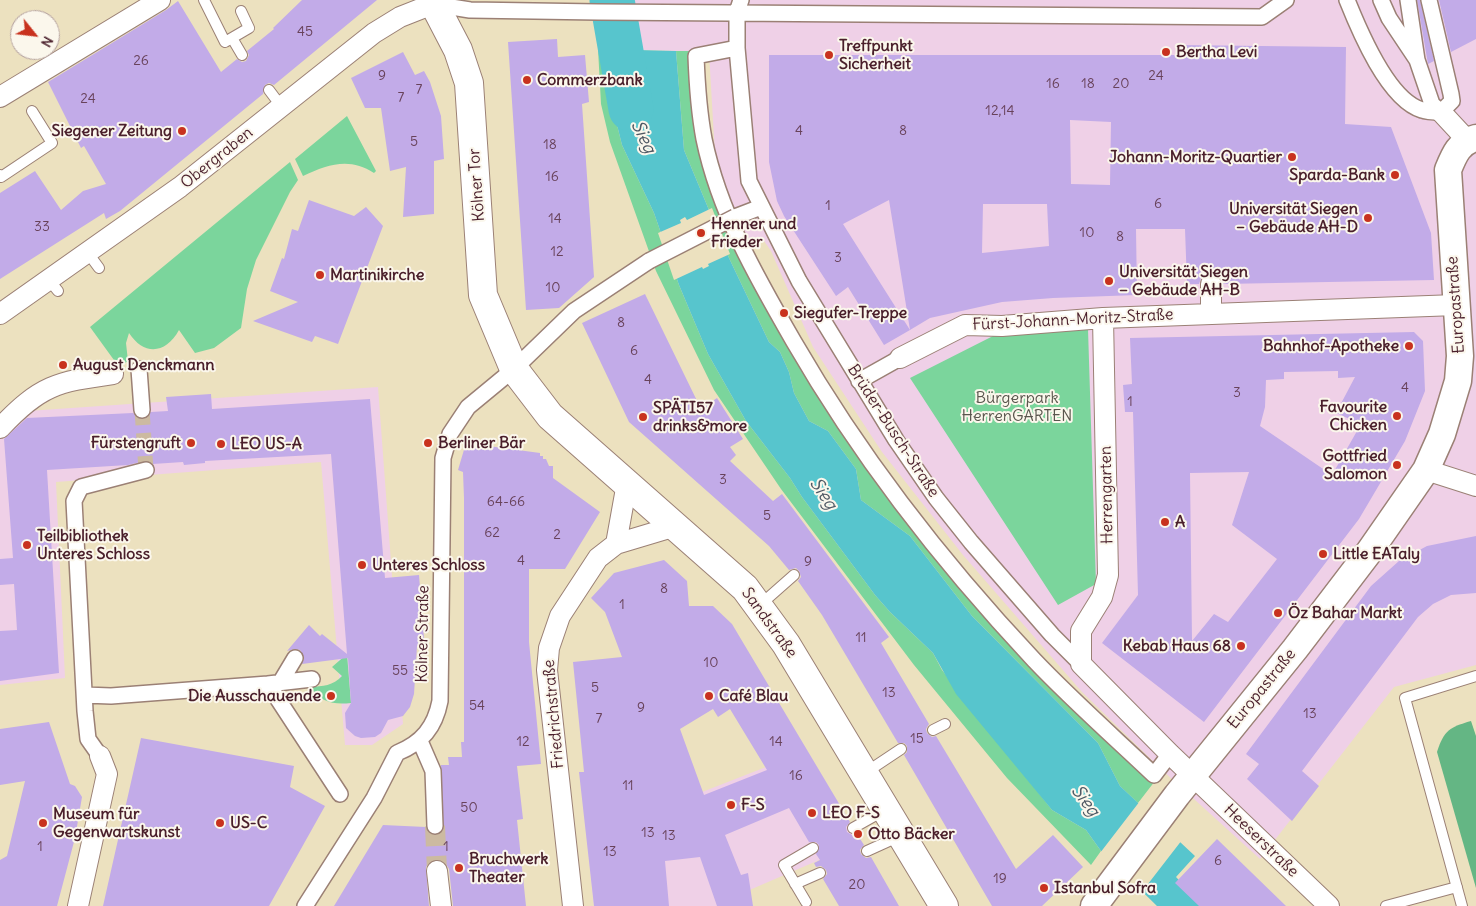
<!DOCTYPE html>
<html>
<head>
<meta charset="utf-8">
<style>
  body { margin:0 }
  #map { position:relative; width:1476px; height:906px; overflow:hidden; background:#ece1bf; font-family:Delius,sans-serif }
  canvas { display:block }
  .north { position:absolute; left:10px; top:10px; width:50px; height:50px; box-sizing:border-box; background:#fbf7ec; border:1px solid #b4a19f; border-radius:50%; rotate:119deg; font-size:14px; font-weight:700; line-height:20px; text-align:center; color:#4a1f2b }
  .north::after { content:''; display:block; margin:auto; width:18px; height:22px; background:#c8321e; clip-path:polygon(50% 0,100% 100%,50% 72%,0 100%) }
</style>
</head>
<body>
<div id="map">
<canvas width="1476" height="906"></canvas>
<div class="north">N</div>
</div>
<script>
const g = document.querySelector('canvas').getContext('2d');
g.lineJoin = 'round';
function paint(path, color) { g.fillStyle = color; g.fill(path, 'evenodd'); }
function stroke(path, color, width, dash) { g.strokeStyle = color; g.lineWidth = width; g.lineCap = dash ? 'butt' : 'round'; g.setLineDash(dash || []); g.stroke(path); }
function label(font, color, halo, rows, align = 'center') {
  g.font = font + ' Delius,sans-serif'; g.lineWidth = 4; g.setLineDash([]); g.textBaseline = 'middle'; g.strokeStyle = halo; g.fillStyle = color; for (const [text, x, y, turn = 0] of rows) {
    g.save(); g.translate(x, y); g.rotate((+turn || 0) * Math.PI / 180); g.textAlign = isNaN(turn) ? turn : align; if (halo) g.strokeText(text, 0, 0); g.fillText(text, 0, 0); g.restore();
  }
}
paint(new Path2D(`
  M610,0H1476V665L1394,687L1260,859L1162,770L1082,692L963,555L882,452L813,347L771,251L762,238L747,246L715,155L709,52L615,49Z
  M378,387L403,724L372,745H345L321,462L56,482L65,678L0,685V428L13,412Z
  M807,751L861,842L717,904V906H594L585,820L679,801Z`), '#efd0e7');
paint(new Path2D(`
  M598,49L622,145L654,213L679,285L708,354L746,421L790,478L802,497L875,595L890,612L933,653L942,670L1052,810L1086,830L1101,851L1091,865L1007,778L914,665L781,489L714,390L656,271L610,142L601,104Z
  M676,51H692L693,96L739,249L924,538L1155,781L1138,803L1120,786L1098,743L972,616L910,536L861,500L856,469L828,431L809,421L794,393L789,372L780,352L769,342L729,258L684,150Z
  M347,116L376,171L374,173C350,157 328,164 303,176L295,159Z
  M290,162L298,180L290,192L256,260L247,289L241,328L214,348L195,353L179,330C166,354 144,356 129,333L126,343L128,361L119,367L90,327Z
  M1088,329L1096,584L1058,605L910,378L995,335Z
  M347,654L351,703C333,705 321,702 310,687C323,686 333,686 342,676L332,667Z`), '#7bd59c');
paint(new Path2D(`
  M1471,721L1476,736V888L1437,752C1444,730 1450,727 1471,721Z`), '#64b684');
paint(new Path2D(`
  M598,49L676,51L684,150L729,258L769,342L780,352L789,372L794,393L809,421L828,431L856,469L861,500L910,536L972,616L1098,743L1120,786L1195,856L1176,877L1204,906H1157L1101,851L1086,830L1052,810L956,694L933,653L890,612L875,595L802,497L790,478L746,421L708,354L679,285L654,213L622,145Z`), '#57c5cd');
paint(new Path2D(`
  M712,208L730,254L708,264L709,266L703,269L702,267L674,280L658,233L681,223L680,220L685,217L687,220Z
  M1140,801L1182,840L1141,893L1100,853Z`), '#ece1bf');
stroke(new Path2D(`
  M612,0L631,109`), '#57c5cd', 45);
paint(new Path2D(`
  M302,0H377L274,85L269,83L265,85L263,94L120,211L106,219L104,213L0,279V193L35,171L61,210L83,191L106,184L84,146L81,148L48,82L166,10L178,1L221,72L237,59L242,62L246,61L249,55L247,51L274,29L273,28Z
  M1417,0H1420L1434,61L1428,64Z
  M1439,0H1476V39L1451,52Z
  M557,39L558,57L585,55L589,102L582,104L594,277L559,308L526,310L508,42Z
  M1178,45L1346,47L1345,124L1391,127L1431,233L1434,280L1223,284L1217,274L1211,272L1201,278L1199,284H1187L1185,229H1136L1137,295L1053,298L1002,302L930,318L910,330L889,200L843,224L910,330L884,345L848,287L836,296L784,216L777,201L769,162V55H1179ZM1070,120L1111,122L1110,185L1071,184ZM983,204H1047L1049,246L982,253Z
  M403,52L415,75L424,71L430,82L441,116L444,159L434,161V214L403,217L406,167L390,171L381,108H365L351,78Z
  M309,200L354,216L366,207L383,226L338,344L315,336L312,342L253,321L298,302L270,291L282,258L284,259L292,229L298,231Z
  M645,294L701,409L717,398L743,439L730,447L736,455L730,461L773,501L782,494L889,637L881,643L929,724L926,729L927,733L932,737L936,736L1016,869L1053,835L1083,867L1042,906H992L904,755L907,752V746L904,743H898L822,615L798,581L801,577L799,571L796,568L789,570L769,546L629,422L582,323Z
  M1414,332L1423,341L1425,391L1405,441L1359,519L1204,722L1102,643L1138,595L1133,412H1125L1123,385L1132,384L1130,338ZM1338,371V378L1355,377L1336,413L1361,424L1332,475L1260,426L1265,407L1266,380L1284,379V372ZM1249,472L1232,525L1277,559L1228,622L1214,614L1192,641L1190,473Z
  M211,394L212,409L370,399L385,578L419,575L424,639L421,640L422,646H417L414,694L410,707L403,716L388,720L381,733L375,737L361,738L355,736L346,728L345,713L351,703L348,658L302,664L304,658L300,650L295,649L287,651L309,625L320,636L322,634L347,654L331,454L205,461V463L184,465L183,462L153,464L144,461L128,465L47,470L59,673L0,681V631L17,630L14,584L0,585V559L13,558L4,439L27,418L133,413L138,418L143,419L151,412L168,411L166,397Z
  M466,443L540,453V456H543V459H546L549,466H553V478L600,512L565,569H529V642L541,764L517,766L523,819L517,820L526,906H453L449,869L446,864L436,859L430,862L426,867L429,906H334L383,825L426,827L427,831L435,835L443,830L441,765H449L448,757H462L461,742H464V498L463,472L458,470Z
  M1476,536V593L1451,595L1433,604L1418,617L1302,771L1319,786L1292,821L1247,779L1259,764L1246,754L1371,586L1399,561L1427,546Z
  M664,560L687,581L689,606H713L732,624L850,822L846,827L847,832L852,835L857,834L864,845L860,850L861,854L866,858L871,857L899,906H839L823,879L827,874L826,870L821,866L816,867L814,863L820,860L816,854L819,845L816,842H809L789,808L725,835L741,875L748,873L753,906H717L700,857L665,861L669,906H594L579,772H584L573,662L622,657L605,612L591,598L614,573ZM713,709L718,717L730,709L767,770L704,795L680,729Z
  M49,722L70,784L75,786L82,797L75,838L57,906H0V860L7,856L25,781L0,785V729Z
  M141,738L294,766L290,787L325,806L269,906H103Z
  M1217,839L1286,906H1199L1175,883Z`), '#c2abe8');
stroke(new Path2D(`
  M142,410L146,470`), '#ccbaa1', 15, [15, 8]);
stroke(new Path2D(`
  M435,826L437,871`), '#ccbaa1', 20, [20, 10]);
const service = new Path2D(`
  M204,0L225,42L249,28L241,11
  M232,38L242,55
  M269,90L281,106
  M0,175L1,177L52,143L32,111
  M88,253L99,268
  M49,280L58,291
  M760,605L794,575
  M933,730L945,724
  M865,773L901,749
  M853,828L885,810
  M867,851L900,836
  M795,884L820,873
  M806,902L784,865L813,848
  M1386,906L1457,887
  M1462,906L1405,698L1476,676`);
const pedestrian = new Path2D(`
  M741,0L737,12V48L749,181L799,281L896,440L936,498L971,542L1052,635L1081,664
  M1347,0C1359,30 1388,100 1422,110C1427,112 1435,112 1441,112
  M1381,0L1389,18L1417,60L1408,0
  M1429,0L1451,94L1452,101L1441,112
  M433,4L470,10L598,12L1262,17L1286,0
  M737,48L696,56C697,84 699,112 704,139C719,212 757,278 794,342C861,458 942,562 1034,660C1072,700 1114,737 1154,775L1170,754
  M1417,60L1432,104L1441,112
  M735,217L761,207
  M139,369L142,410
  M859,381L900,358
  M280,683L295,658
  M268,684L312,679
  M85,695L111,696L268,684L340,794
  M420,741L433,771L435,826
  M100,756L88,739L85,711L74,501L81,487L146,470
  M305,906L374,798L397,753C422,743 435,727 440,701L443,458L450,434L468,407L514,369L574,311L649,261`);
const minor = new Path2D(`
  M0,97L160,0
  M1441,112L1467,140
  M0,314L180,187L374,33L400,17L433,4
  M1211,314V284
  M1103,318L1108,575L1102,597L1081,631V664L1170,754L1329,906
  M900,358L965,325L1002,326L1103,318L1456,305
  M0,428C41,385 56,382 113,374
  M1426,470L1476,486
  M616,544L627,483
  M437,871L441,906
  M78,906L107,774L100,756
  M573,906L547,670L549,648L560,616L598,558L616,544L676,526`);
const tertiary = new Path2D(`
  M1094,906L1177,795L1295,649L1369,552L1426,470L1442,434L1458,381L1460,356L1448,170C1454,155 1459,142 1476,138`);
const secondary = new Path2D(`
  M432,0L458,50L469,83L483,295L514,369L550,416L745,588L786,644L944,906`);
stroke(service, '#9b8075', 12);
stroke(pedestrian, '#9b8075', 18);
stroke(minor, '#9b8075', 22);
stroke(tertiary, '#9b8075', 29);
stroke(secondary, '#9b8075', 30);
stroke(service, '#fff', 10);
stroke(pedestrian, '#fff', 15);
stroke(minor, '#fff', 20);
stroke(tertiary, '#fff', 26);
stroke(secondary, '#fff', 28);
const pedestrianBridge = new Path2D(`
  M649,261L735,217`);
stroke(pedestrianBridge, '#9b8075', 18, []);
stroke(pedestrianBridge, '#fff', 15);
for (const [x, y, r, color] of [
  [1166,52,5,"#c8321e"],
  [829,55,5,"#c8321e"],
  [527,80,5,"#c8321e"],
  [182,131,5,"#c8321e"],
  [1292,157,5,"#c8321e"],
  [1395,175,5,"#c8321e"],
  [1368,218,5,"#c8321e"],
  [701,233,5,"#c8321e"],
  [320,275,5,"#c8321e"],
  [1109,281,5,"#c8321e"],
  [784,313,5,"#c8321e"],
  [1409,346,5,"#c8321e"],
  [63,365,5,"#c8321e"],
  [1397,416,5,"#c8321e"],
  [643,417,5,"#c8321e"],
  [191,443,5,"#c8321e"],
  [428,443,5,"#c8321e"],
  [221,444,5,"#c8321e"],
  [1397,465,5,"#c8321e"],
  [1165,522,5,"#c8321e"],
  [27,545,5,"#c8321e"],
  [1323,554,5,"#c8321e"],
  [362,565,5,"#c8321e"],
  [1278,613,5,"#c8321e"],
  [1241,646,5,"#c8321e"],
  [331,696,5,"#c8321e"],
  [709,696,5,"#c8321e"],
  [731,805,5,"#c8321e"],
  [812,813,5,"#c8321e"],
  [43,823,5,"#c8321e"],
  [220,823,5,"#c8321e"],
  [858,834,5,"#c8321e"],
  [459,868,5,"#c8321e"],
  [1044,888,5,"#c8321e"]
]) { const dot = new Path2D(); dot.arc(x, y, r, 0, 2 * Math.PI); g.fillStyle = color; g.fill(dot); stroke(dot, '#fbf7ec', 2); }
label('14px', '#68425a', null, [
  ["45",305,32],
  ["26",141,61],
  ["9",382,76],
  ["24",1156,76],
  ["16",1053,84],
  ["18",1088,84],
  ["20",1121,84],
  ["7",419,90],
  ["7",401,98],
  ["24",88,99],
  ["12,14",1000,111],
  ["4",799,131],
  ["8",903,131],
  ["5",414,142],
  ["18",550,145],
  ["16",552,177],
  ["6",1158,204],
  ["1",828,206],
  ["14",555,219],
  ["33",42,227],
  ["10",1087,233],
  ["8",1120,237],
  ["12",557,252],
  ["3",838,258],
  ["10",553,288],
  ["8",621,323],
  ["6",634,351],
  ["4",648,380],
  ["4",1405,388],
  ["3",1237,393],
  ["1",1130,402],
  ["3",723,480],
  ["64-66",506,502],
  ["5",767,516],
  ["62",492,533],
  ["2",557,535],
  ["4",521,561],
  ["9",808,562],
  ["8",664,589],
  ["1",622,605],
  ["11",861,638],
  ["10",711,663],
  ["55",400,671],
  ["5",595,688],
  ["13",889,693],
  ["54",477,706],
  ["9",641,708],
  ["13",1310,714],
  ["7",599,719],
  ["15",917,739],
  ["12",523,742],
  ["14",776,742],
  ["16",796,776],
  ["11",628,786],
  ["50",469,808],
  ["13",648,833],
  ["13",669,836],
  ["1",40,847],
  ["1",446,847],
  ["13",610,852],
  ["6",1218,861],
  ["19",1000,879],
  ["20",857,885]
]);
label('bold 16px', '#4a1f2b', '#fbf7ec', [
  ["Treffpunkt",839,46],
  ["Sicherheit",839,64],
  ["Bertha Levi",1176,52],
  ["Commerzbank",537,80],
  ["Siegener Zeitung",172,131,"right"],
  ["Johann-Moritz-Quartier",1282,157,"right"],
  ["Sparda-Bank",1385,175,"right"],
  ["Universität Siegen",1358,209,"right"],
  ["– Gebäude AH-D",1358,227,"right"],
  ["Henner und",711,224],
  ["Frieder",711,242],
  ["Universität Siegen",1119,272],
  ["– Gebäude AH-B",1119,290],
  ["Martinikirche",330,275],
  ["Siegufer-Treppe",794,313],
  ["Bahnhof-Apotheke",1399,346,"right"],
  ["August Denckmann",73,365],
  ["Favourite",1387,407,"right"],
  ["Chicken",1387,425,"right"],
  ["SPÄTI57",653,408],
  ["drinks&more",653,426],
  ["Fürstengruft",181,443,"right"],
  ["Berliner Bär",438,443],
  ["LEO US-A",231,444],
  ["Gottfried",1387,456,"right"],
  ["Salomon",1387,474,"right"],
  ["A",1175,522],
  ["Teilbibliothek",37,536],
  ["Unteres Schloss",37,554],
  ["Little EATaly",1333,554],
  ["Unteres Schloss",372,565],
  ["Öz Bahar Markt",1288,613],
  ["Kebab Haus 68",1231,646,"right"],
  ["Die Ausschauende",321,696,"right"],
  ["Café Blau",719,696],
  ["F-S",741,805],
  ["LEO F-S",822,813],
  ["Museum für",53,814],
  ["Gegenwartskunst",53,832],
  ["US-C",230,823],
  ["Otto Bäcker",868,834],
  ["Bruchwerk",469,859],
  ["Theater",469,877],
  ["Istanbul Sofra",1054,888]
], 'left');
label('16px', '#4a1f2b', '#fbf7ec', [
  ["Obergraben",217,158,-39],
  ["Kölner Tor",477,185,-94],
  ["Europastraße",1456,305,-94],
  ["Fürst-Johann-Moritz-Straße",1073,320,-3],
  ["Brüder-Busch-Straße",893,431,57],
  ["Herrengarten",1107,495,-91],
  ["Sandstraße",769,623,54],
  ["Kölner Straße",423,634,-89],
  ["Europastraße",1262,689,-51],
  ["Friedrichstraße",554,714,-95],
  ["Heeserstraße",1261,841,44]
]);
label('16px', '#59564d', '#fbf7ec', [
  ["Bürgerpark",1017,398],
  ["HerrenGARTEN",1017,416]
]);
label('italic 18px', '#4f5964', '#fbf7ec', [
  ["Sieg",643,137,64],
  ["Sieg",823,494,56],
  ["Sieg",1085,801,53]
]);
</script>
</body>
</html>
